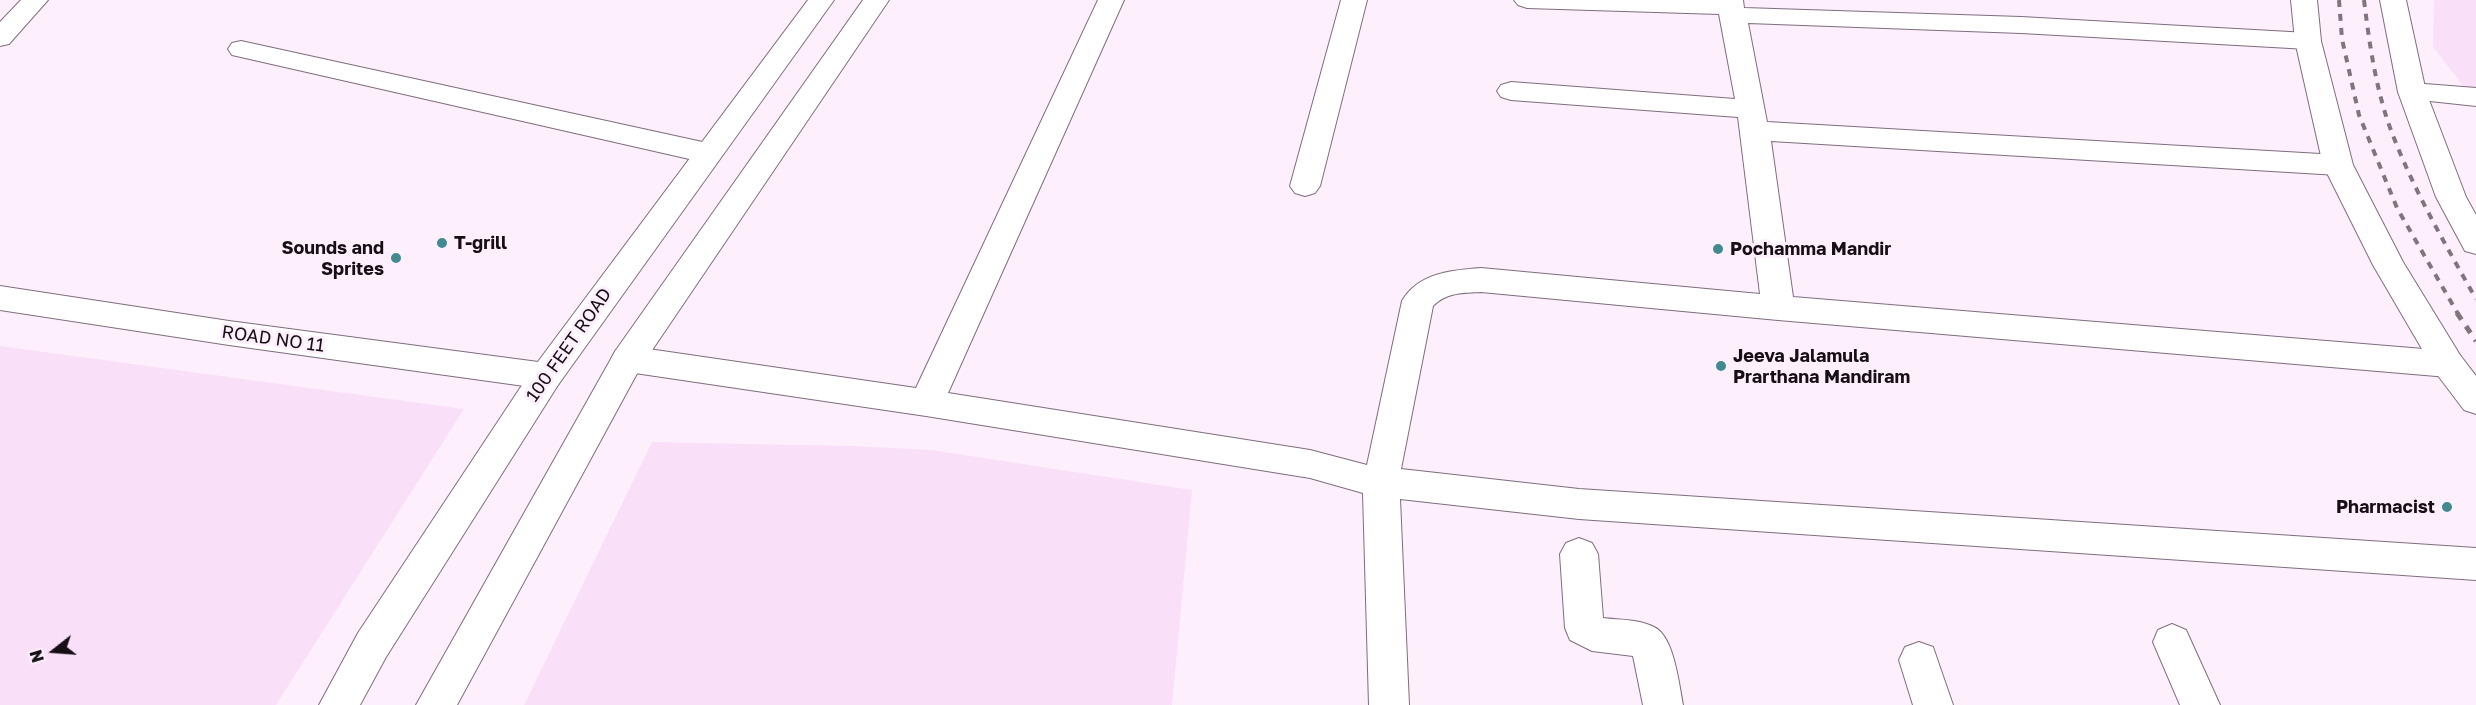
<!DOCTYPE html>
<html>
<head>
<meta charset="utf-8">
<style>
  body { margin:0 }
  #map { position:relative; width:2476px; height:705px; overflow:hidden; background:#fdf0fc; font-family:"Golos Text",sans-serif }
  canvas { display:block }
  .north { position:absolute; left:24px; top:621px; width:60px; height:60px; -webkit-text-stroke:4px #fdf0fc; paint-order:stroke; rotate:253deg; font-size:16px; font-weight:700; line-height:24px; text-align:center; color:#160f16 }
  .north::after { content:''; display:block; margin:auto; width:21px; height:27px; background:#160f16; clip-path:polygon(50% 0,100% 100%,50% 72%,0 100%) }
</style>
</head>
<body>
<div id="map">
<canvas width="2476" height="705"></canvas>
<div class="north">N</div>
</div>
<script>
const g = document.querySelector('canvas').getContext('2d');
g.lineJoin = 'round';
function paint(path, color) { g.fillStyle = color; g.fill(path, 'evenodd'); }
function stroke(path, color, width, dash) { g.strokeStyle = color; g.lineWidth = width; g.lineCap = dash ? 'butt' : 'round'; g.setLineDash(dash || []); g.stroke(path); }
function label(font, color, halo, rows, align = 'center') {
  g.font = font + ' "Golos Text",sans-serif'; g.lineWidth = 6; g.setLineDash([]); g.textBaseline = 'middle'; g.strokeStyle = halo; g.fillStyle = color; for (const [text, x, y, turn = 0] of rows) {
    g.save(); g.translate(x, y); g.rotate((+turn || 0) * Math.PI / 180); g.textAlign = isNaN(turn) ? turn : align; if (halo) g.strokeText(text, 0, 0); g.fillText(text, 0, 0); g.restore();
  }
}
paint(new Path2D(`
  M2434,0H2476V93L2468,92L2433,47Z
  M0,346L464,409L276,705H0Z
  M652,442L853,446L932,450L1192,490L1172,705H524Z`), '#fadff8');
const minor = new Path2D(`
  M21,0H48L9,44L0,46V22Z
  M1098,0H1124L948,393L1310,450L1367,465L1402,301C1418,273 1452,270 1481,268L1760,294L1738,117L1511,100L1501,97L1497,91L1501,85L1511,82L1735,99L1719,14L1527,8L1518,5L1514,0H1743L1744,8L2021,17L2308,33L2317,35L2321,41L2317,47L2308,49L2021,33L1748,23L1767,122L2338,155L2348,158L2353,165L2348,172L2338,175L1771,141L1793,297L2448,351L2460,355L2465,364L2460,373L2448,377L1778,320L1481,292C1463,293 1447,292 1433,306L1401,469L1579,489L2476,548V580L1579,519L1400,499L1409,705H1369L1363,493L1310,478L926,416L628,372L616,368L611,359L616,350L628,346L916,388Z
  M1341,0H1367L1320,186L1315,193L1305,196L1295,193L1290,186Z
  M241,41L707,143L717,146L721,153L717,160L707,163L232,55L228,49L232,43Z
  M2412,83L2476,88V106L2402,98L2398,92L2402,86Z
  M0,286L229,321L546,363L558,367L563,376L558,385L546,389L229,345L0,310Z
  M1579,538L1592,543L1598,554L1603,618C1619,620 1639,619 1654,627C1674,636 1679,684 1683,705H1643L1633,656L1592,651L1570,640L1565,628L1560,554L1566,543Z
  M2172,624L2186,630L2220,705H2180L2153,642L2158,630Z
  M1919,642L1933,647L1953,705H1913L1899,660L1905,647Z`);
const secondary = new Path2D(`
  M808,0H834L558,385L386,657L360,705H319L358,633L534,367Z
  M863,0H889L640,368L457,705H416L616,350Z`);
const primary = new Path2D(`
  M2291,0H2317L2321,41L2353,165L2403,262L2460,355L2476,376V414L2464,410L2436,373L2373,265L2323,165L2295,41Z
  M2380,0H2406L2426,92L2466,197L2476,215V254L2465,251L2436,197L2398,92Z`);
stroke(minor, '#7f6d7e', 2);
stroke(secondary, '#7f6d7e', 2);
stroke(primary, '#7f6d7e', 2);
paint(minor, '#fff');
paint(secondary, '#fff');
paint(primary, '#fff');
stroke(new Path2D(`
  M2339,0L2342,39L2359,115L2397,208L2458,314
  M2364,0C2369,41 2375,83 2388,122C2410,184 2444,242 2476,299`), '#7f757e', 4, [7, 7]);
stroke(new Path2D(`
  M2457,313L2476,341`), '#7f757e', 5, [8, 8]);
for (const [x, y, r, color] of [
  [442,243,6,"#428a90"],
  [1718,249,6,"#428a90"],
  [396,258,6,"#428a90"],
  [1721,366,6,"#428a90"],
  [2447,507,6,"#428a90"]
]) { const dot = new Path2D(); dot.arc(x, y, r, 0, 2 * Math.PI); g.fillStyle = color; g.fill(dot); stroke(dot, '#fdf0fc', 2); }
label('bold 18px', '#160f16', '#fdf0fc', [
  ["T-grill",454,243],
  ["Sounds and",384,248,"right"],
  ["Sprites",384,269,"right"],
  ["Pochamma Mandir",1730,249],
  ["Jeeva Jalamula",1733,356],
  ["Prarthana Mandiram",1733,377],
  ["Pharmacist",2435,507,"right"]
], 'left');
label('18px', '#160f16', '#fdf0fc', [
  ["ROAD NO 11",273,339,8],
  ["100 FEET ROAD",569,345,-55]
]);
</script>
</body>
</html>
